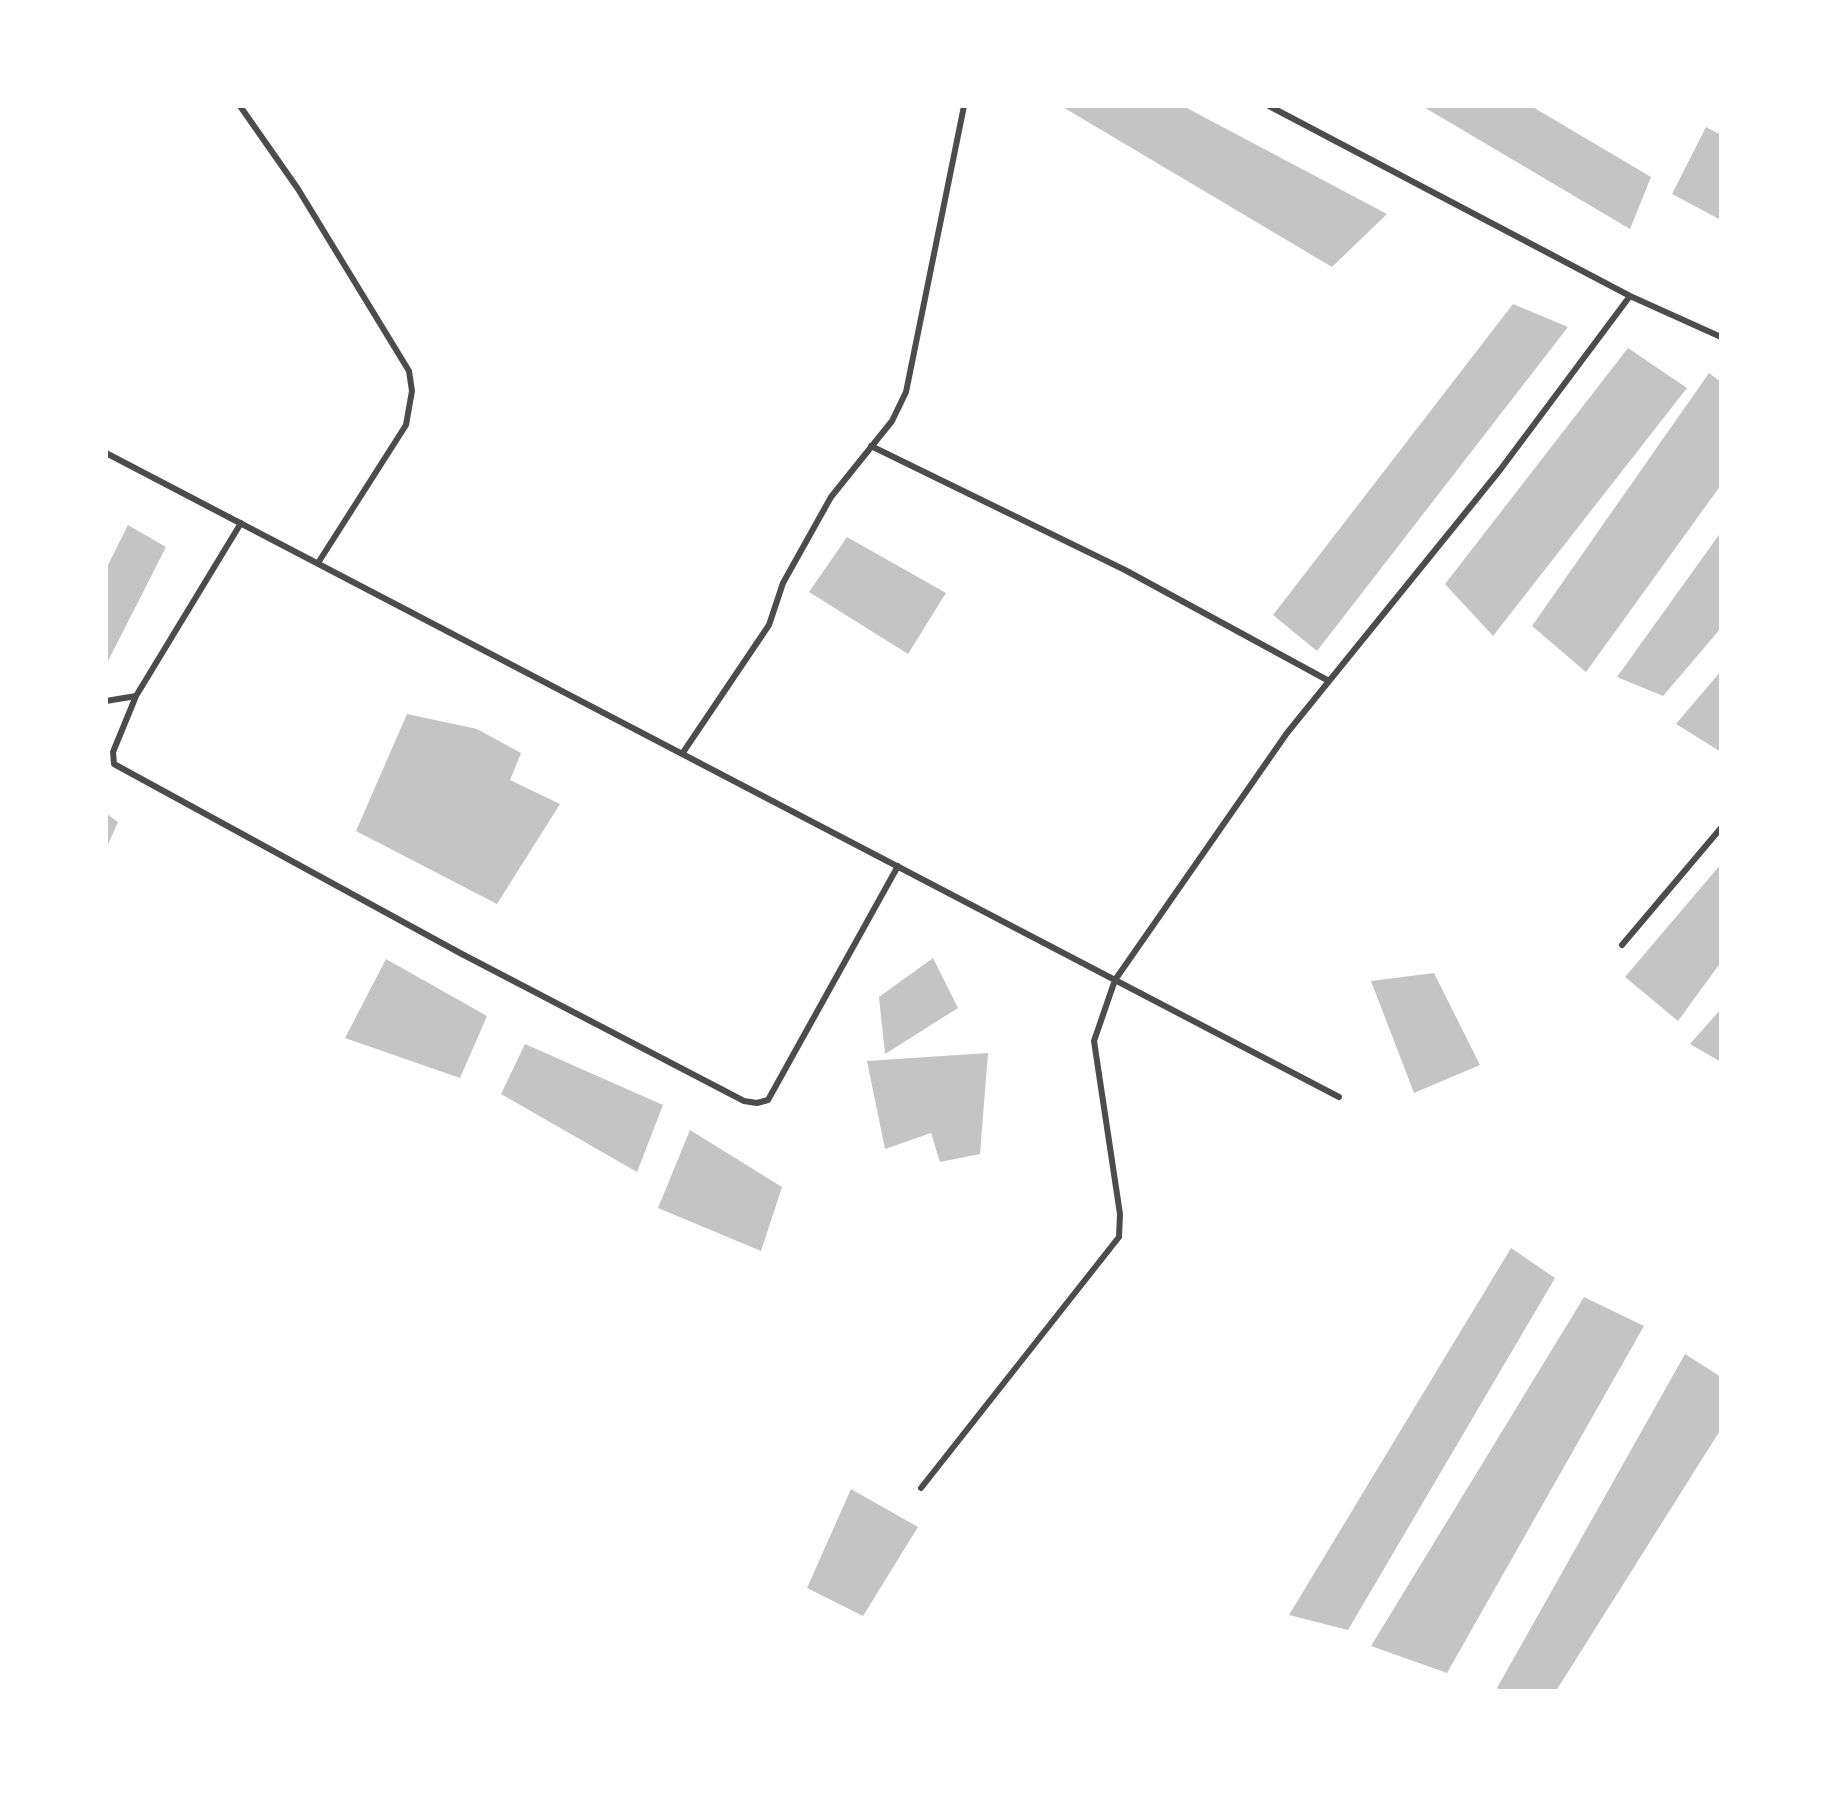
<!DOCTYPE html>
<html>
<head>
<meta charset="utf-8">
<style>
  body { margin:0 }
  #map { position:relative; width:1827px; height:1797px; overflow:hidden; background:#fff; font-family:"Alegreya Sans",sans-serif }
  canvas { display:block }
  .frame { position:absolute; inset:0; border:108px solid #fff; pointer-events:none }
</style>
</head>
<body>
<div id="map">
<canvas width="1827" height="1797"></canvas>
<div class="frame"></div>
</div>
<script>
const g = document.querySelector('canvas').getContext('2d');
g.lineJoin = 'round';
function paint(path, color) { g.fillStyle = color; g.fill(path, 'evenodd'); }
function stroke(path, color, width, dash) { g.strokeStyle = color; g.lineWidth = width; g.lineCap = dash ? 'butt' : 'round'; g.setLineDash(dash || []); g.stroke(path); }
paint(new Path2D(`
  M1061,106H1183L1387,214L1332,267Z
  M1422,106H1531L1651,177L1630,229Z
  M1706,127L1721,135V220L1672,194Z
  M1513,304L1568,327L1317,651L1273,615Z
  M1628,348L1687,388L1493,636L1445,584Z
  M1709,373L1721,382V485L1586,672L1532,626Z
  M128,525L166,547L106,665V569Z
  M1721,532V628L1663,696L1617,677Z
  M847,537L946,593L908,654L809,592Z
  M1721,671V752L1676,724Z
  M407,714L477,729L521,753L510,780L560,804L497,904L356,831Z
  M106,813L118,822L106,849Z
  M1721,864V962L1678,1021L1625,977Z
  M933,958L958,1008L885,1054L879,997Z
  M386,959L487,1016L460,1078L345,1038Z
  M1434,973L1480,1065L1414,1093L1371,981Z
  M1721,1009V1062L1690,1044Z
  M525,1044L663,1105L637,1172L501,1094Z
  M988,1053L980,1154L940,1162L931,1133L885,1149L867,1061Z
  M690,1130L782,1187L761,1251L658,1208Z
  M1511,1248L1555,1278L1348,1630L1289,1615Z
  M1584,1297L1644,1326L1447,1673L1371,1646Z
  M1685,1354L1721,1377V1429L1556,1691H1500L1497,1688Z
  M851,1489L918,1527L863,1616L807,1588Z`), '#c4c4c4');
stroke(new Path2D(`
  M240,106L298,189L409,371L412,391L406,425L318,563
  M1269,106L1630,296L1721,337
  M871,446L1125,570L1329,681
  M106,453L1339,1097
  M136,696L113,752L114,764L460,953L744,1101L757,1103L768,1100L898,866
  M106,701L136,696L241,523
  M682,754L769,625L783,583L831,497L892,421L906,392L964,106
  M1622,945L1721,828
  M921,1488L1119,1237L1120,1214L1094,1041L1115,980L1287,733L1500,470L1630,296`), '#4c4c4c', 6);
</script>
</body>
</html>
